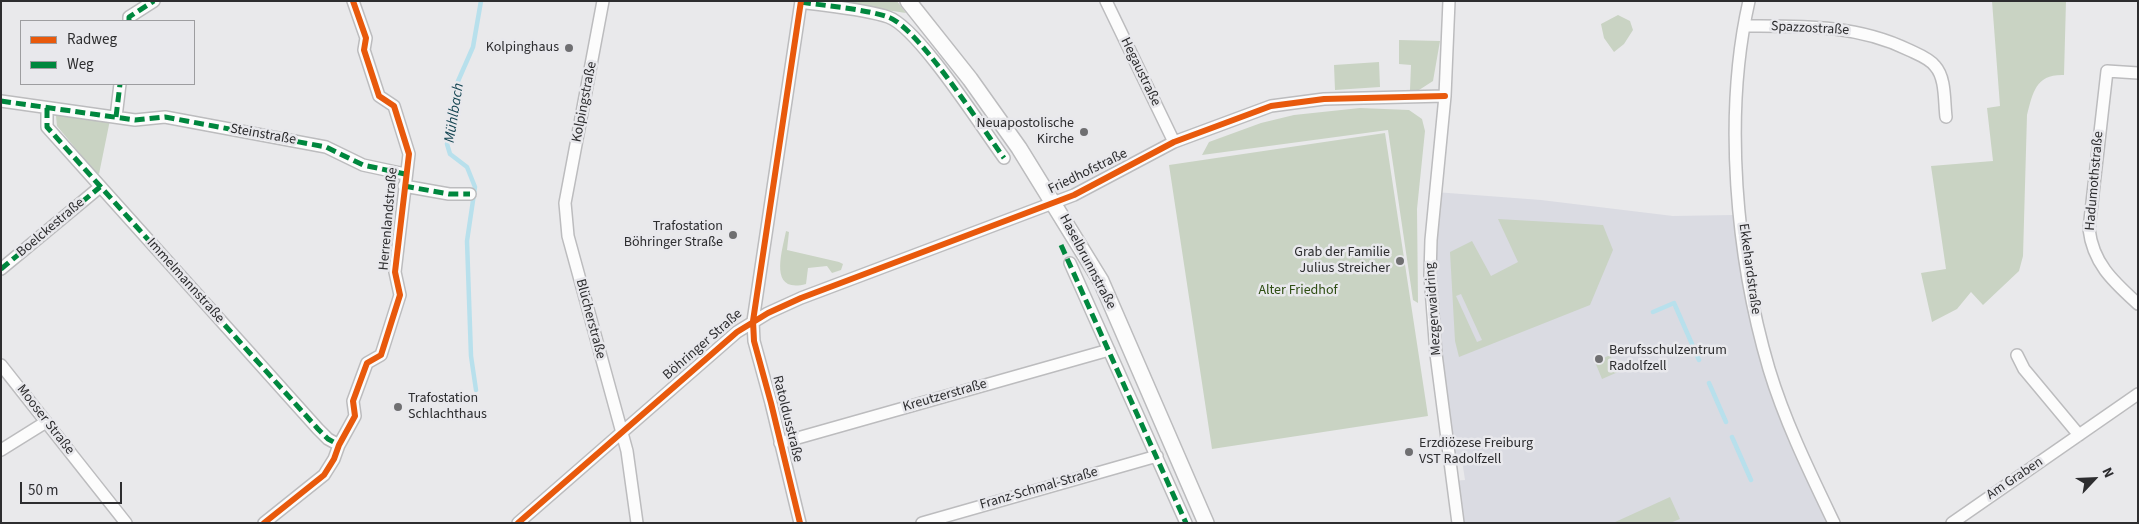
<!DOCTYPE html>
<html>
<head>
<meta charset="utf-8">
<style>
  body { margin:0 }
  #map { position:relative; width:2139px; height:524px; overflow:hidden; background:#e9e9eb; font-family:"Source Sans 3",sans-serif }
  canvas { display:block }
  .frame { position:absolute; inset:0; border:2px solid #2d2d2f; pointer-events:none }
  .legend { position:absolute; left:20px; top:20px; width:175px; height:65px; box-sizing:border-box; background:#e8e8ec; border:1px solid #9d9da0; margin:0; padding:6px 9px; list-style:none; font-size:15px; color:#2d2d2f }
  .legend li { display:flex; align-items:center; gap:10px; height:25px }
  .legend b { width:25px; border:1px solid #9d9da0 }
  .north { position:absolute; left:2069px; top:454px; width:50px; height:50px; -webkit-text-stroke:4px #e8e8ec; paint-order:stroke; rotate:65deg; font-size:14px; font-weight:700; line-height:20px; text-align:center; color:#2d2d2f }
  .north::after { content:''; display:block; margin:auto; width:18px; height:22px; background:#2d2d2f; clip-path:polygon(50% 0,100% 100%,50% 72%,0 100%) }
  .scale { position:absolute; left:20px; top:482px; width:102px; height:22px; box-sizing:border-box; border:2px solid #2d2d2f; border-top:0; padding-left:6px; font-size:15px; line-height:18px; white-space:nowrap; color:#2d2d2f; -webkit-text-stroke:4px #e8e8ec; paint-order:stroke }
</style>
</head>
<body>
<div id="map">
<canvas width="2139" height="524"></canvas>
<div class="frame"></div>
<ul class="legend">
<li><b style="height:6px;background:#e8590c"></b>Radweg</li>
<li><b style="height:6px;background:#00873e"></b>Weg</li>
</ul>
<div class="north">N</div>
<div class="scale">50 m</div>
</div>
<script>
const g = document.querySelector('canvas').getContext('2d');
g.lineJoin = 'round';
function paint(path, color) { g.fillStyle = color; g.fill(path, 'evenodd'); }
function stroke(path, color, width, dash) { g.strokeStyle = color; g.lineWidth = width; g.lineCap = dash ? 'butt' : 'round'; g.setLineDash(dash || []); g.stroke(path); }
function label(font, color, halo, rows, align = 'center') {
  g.font = font + ' "Source Sans 3",sans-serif'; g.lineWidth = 5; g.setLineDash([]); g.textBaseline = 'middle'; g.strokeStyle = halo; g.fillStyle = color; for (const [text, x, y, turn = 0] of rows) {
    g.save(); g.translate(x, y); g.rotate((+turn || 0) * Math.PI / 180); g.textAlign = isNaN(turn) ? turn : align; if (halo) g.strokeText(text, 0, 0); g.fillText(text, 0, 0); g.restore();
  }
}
paint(new Path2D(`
  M1435,192L1541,200L1673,216L1733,215L1745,288L1828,523H1460L1452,481L1465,480L1462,460L1449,461L1432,309Z`), '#dadbe2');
paint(new Path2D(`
  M826,1H897L906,13Z
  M1992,1H2066L2064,75C2036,74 2033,92 2027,115L2023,256L2019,271L1983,305L1971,292L1957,309L1932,322L1921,273L1946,269L1931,166L1993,161L1987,108L2000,106Z
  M1618,15L1630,21L1633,30L1624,44L1614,52L1604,38L1601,24Z
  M1399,40L1440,41L1433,81L1419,90H1410L1411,65L1399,64Z
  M1379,62L1380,87L1335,90L1334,65Z
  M1360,108L1409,110L1422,119L1425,131L1417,209L1418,303L1413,300L1388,130L1202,155L1209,142L1261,123L1294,115Z
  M60,113L110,120L99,174L95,172L57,126L56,116Z
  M1385,133L1428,416L1212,449L1169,165Z
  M1498,219L1603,225L1613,250L1590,305L1459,357L1455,341L1450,252L1472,241L1491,276L1518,262ZM1461,294L1482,340L1477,342L1456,296Z
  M786,231L789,232L787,250L839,262L843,264L841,270L832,273L827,266L808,268L806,284C768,294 782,252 786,231Z
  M1610,355L1618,372L1602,379L1595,362Z
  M1670,497L1680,519L1670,523H1613Z`), '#c9d3c3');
stroke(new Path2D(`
  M1653,312L1674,303L1699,360
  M1709,383L1726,422
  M476,390L471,356L467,241L475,187L467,167L450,154L447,144L455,88L473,47L481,1
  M1732,437L1751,480`), '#b8e0ec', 4.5);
const street = new Path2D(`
  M603,1L565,203L568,236L627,451L637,523
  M1106,1L1174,142
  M1449,1L1445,96L1431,240L1430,275L1436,354L1458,523
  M1749,1C1723,115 1736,257 1769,369C1785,422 1810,473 1834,523
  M801,2C826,6 865,9 888,17C918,27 982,128 1004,158
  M129,21V17L154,1
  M1744,26C1801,26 1856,24 1909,50C1917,54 1929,58 1935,66C1946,78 1944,101 1946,117
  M2138,73L2107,71L2089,229C2093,264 2114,282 2138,304
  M1,101L135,120L165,117L326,147L363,165L405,174
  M47,108V127L318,429L328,439L339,445
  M116,117L120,84
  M404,186L449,194H470
  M1070,263L1186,523
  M1,269L100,187
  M2017,355L2024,369L2079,435
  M1,365L126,523
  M780,443L1109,350
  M1,450L46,422
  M264,523L324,475L334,459L339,445L355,416L353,401L367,363L381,355L400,295L395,272L409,154L394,106L379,96L364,50L366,38L353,1
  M518,523L737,332L768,313L801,298L1074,195L1174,142L1271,106L1324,99L1445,96
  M800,523L771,403L754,341L753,321L801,1
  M922,523L1157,456
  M1952,523L2138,394`);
const secondary = new Path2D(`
  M908,1L970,79L1019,148L1101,281L1206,523`);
stroke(street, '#bcbcbe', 14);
stroke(secondary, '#bcbcbe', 18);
stroke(street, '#fcfcfc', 11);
stroke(secondary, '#fcfcfc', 15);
stroke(new Path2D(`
  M801,2C826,6 865,9 888,17C918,27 982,128 1004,158
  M129,21V17L154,1
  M1,101L135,120L165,117L326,147L363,165L405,174
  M47,108V127L318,429L328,439L339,445
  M116,117L120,84
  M404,186L449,194H470
  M1061,245L1186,523
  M1,269L100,187`), '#00873e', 5, [10, 5]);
stroke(new Path2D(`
  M264,523L324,475L334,459L339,445L355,416L353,401L367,363L381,355L400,295L395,272L409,154L394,106L379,96L364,50L366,38L353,1
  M518,523L737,332L768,313L801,298L1074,195L1174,142L1271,106L1324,99L1445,96
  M800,523L771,403L754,341L753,321L801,1`), '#e8590c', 6);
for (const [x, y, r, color] of [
  [569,48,5,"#6f6f71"],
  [1084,132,5,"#6f6f71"],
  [733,235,5,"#6f6f71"],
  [1400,261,5,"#6f6f71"],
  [1599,359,5,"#6f6f71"],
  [398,407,5,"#6f6f71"],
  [1409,452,5,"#6f6f71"]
]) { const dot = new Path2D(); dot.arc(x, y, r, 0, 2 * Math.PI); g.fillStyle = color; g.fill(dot); stroke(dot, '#e8e8ec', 2); }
label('14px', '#2d2d2f', '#e8e8ec', [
  ["Spazzostraße",1810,29,3],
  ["Hegaustraße",1140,72,64],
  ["Kolpingstraße",585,102,-79],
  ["Steinstraße",263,135,10],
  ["Friedhofstraße",1088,172,-26],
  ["Hadumothstraße",2095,181,-85],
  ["Herrenlandstraße",389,219,-85],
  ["Boelckestraße",51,228,-40],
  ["Haselbrunnstraße",1087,262,62],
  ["Ekkehardstraße",1749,269,82],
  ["Immelmannstraße",185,281,48],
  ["Mezgerwaidring",1434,309,-94],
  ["Blücherstraße",590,319,75],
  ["Böhringer Straße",703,345,-41],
  ["Kreutzerstraße",945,396,-16],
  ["Ratoldusstraße",787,419,76],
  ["Mooser Straße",45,420,52],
  ["Am Graben",2015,479,-34],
  ["Franz-Schmal-Straße",1039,489,-16]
]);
label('14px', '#2d2d2f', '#e8e8ec', [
  ["Kolpinghaus",559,48],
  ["Neuapostolische",1074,124],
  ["Kirche",1074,140],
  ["Trafostation",723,227],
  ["Böhringer Straße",723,243],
  ["Grab der Familie",1390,253],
  ["Julius Streicher",1390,269],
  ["Berufsschulzentrum",1609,351,"left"],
  ["Radolfzell",1609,367,"left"],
  ["Trafostation",408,399,"left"],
  ["Schlachthaus",408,415,"left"],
  ["Erzdiözese Freiburg",1419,444,"left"],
  ["VST Radolfzell",1419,460,"left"]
], 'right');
label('14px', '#2f4e13', '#e8e8ec', [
  ["Alter Friedhof",1298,291]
]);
label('italic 15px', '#134451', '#e8e8ec', [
  ["Mühlbach",455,113,-81]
]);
</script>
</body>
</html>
